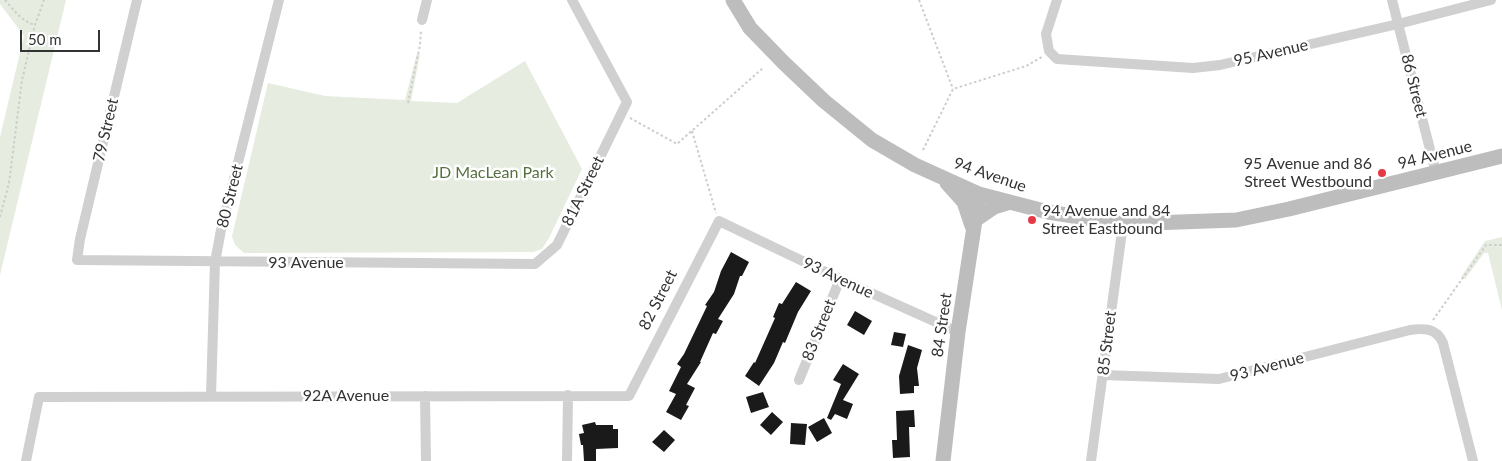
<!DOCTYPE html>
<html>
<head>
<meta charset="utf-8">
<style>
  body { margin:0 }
  #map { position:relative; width:1502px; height:461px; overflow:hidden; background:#fff; font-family:Lato,sans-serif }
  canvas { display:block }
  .scale { position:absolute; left:20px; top:30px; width:80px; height:22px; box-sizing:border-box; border:2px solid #333; border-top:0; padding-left:6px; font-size:15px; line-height:18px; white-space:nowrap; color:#333; -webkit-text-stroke:4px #fff; paint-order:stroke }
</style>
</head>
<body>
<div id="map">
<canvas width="1502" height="461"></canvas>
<div class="scale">50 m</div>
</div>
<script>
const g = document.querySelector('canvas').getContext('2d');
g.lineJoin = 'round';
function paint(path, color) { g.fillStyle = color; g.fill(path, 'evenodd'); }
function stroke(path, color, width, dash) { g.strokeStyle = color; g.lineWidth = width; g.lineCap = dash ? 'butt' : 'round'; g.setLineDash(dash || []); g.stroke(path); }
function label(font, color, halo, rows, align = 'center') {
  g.font = font + ' Lato,sans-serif'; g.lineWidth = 5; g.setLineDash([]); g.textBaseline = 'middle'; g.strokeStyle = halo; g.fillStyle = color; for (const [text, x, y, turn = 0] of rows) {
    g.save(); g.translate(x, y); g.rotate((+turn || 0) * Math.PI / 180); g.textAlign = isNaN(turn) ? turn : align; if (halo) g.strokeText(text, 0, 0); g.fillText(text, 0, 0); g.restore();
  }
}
paint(new Path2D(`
  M0,0H66L0,275V137L24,36L0,4Z
  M417,53L420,54L411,101L457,103L525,61L582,169L549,238L542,249L533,252L244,253L235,245L232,236L268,83L325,96L405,100Z
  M1502,237V310L1488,253H1484L1465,279L1461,277L1485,241Z`), '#e6ecdf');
paint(new Path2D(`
  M731,252L749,262L742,276H740L734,294L718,319L723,321L716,334L713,333L700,362H701L687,384L695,388L686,405L689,406L681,420L666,412L676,394L669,391L681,367L677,364L684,354L707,306L705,305L714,292L721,271Z
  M796,282L811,291L798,312L785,343L783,342L774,363L759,386L745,376L754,362L755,363L775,318L773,317L779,303L782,304Z
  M855,311L872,321L864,335L847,325Z
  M894,332L906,334L903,347L891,345Z
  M908,345L922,350L917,368L919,386H914V393L900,394L899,376Z
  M843,364L859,374L843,400L853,404L847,419L835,414L831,420L827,418L841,384L833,380Z
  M763,392L769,407L751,413L746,397Z
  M914,410L915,427H909L910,457L893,458L892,440H897L896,411Z
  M772,412L783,422L771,435L760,425Z
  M824,418L832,433L817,442L808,427Z
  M595,422L596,425H613V429H618V448L596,449V461H584L583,445H581L579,434L584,433L582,425Z
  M791,423L807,424L805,445L790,444Z
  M664,430L675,440L664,452L652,442Z`), '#1a1a1a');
stroke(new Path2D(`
  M5,0C14,10 21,21 35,25
  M919,0L953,89
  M408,103L420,45L421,30
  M630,118L677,144L763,68
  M692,131L716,213
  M923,150L953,89L1026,66L1042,57
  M0,217L9,183L22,80L35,25L44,0
  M1433,320L1486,245H1502`), '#cdcdcd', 2, [2.5, 2.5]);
stroke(new Path2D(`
  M137,0L80,239L77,260L535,264L557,245L627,102L572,0
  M1057,0L1046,34L1049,51L1057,59L1193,68L1220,65L1398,24L1491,0
  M1392,0L1436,173
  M422,20L427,0
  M1103,375L1219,379L1410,330C1424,328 1437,328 1443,343L1473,461
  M799,380L840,279
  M211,396L215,262L221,230L279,0
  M425,396L426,461
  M26,461L39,397L629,396L719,221L840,279L958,332
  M567,461L568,395
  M1091,461L1123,224`), '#d0d0d0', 10);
stroke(new Path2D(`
  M733,0L750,28L784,63L824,101L872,140L915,165L979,194L1048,212L1123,224L1236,220L1289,209L1502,156
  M947,183L964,202L972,226
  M975,220L994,207L1010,202
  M943,461L958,332L979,194`), '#bdbdbd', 15);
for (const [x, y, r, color] of [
  [1382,173,5,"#e63946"],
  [1032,220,5,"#e63946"]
]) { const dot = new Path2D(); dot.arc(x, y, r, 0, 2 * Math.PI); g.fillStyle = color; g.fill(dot); stroke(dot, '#fff', 2); }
label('16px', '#333', '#fff', [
  ["95 Avenue",1271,53,-13],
  ["86 Street",1414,86,76],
  ["79 Street",106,130,-77],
  ["94 Avenue",1435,155,-14],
  ["94 Avenue",990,175,19],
  ["81A Street",583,191,-64],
  ["80 Street",230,196,-76],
  ["93 Avenue",306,263],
  ["93 Avenue",838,278,25],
  ["82 Street",658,300,-63],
  ["84 Street",942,325,-82],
  ["83 Street",819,330,-68],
  ["85 Street",1107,343,-83],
  ["93 Avenue",1267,367,-15],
  ["92A Avenue",346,396]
]);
label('16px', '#333', '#fff', [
  ["95 Avenue and 86",1372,164],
  ["Street Westbound",1372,182],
  ["94 Avenue and 84",1042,211,"left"],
  ["Street Eastbound",1042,229,"left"]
], 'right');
label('16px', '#56703f', '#fff', [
  ["JD MacLean Park",493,173]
]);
</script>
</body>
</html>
